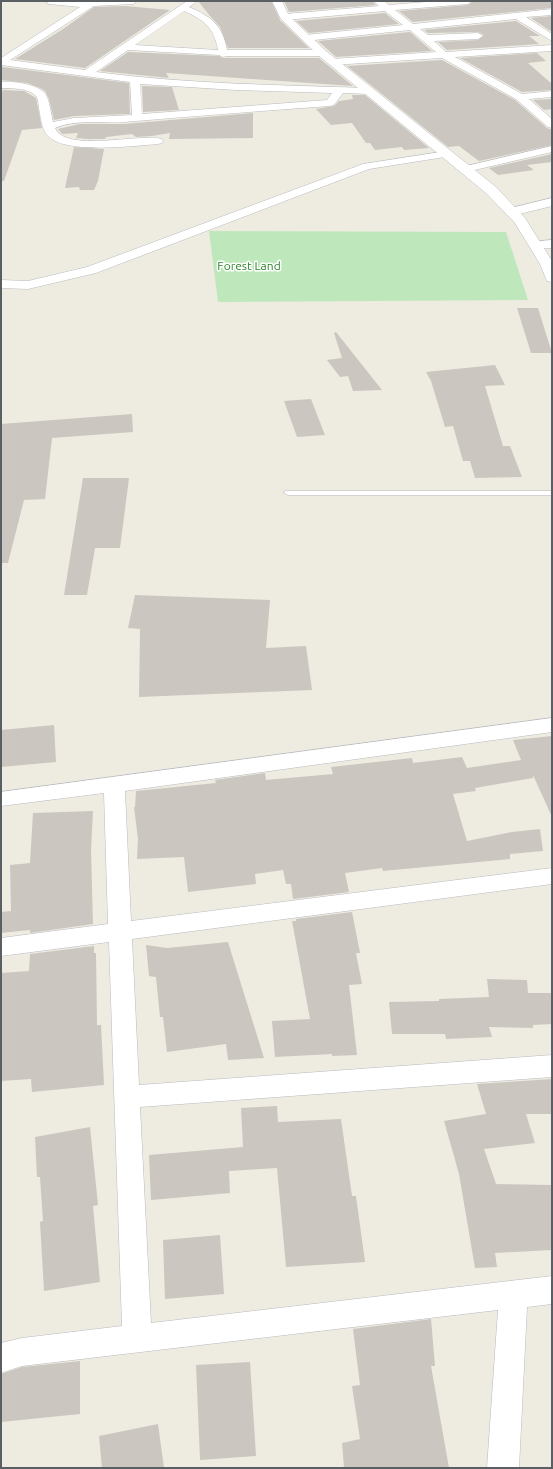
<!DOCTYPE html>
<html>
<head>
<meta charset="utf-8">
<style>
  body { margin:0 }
  #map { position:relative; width:553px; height:1469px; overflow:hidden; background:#eeebe1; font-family:Ubuntu,sans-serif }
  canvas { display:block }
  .frame { position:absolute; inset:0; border:2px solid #5a5f64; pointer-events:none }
</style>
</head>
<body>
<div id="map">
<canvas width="553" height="1469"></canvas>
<div class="frame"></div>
</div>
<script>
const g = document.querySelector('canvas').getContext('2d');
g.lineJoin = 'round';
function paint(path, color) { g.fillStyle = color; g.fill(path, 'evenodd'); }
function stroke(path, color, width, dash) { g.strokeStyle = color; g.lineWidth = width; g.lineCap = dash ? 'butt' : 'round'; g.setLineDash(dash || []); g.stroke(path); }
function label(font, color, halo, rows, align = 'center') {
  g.font = font + ' Ubuntu,sans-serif'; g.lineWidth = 3; g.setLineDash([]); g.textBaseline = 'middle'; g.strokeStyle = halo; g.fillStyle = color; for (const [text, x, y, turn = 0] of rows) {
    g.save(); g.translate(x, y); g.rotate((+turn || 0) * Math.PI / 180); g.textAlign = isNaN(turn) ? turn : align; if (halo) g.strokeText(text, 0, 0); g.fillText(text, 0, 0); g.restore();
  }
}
paint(new Path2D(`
  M209,231L506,232L528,300L218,302Z`), '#bee8bb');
paint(new Path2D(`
  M198,1H271L280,20L309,48H228L220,27L210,16Z
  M284,1H372L376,5L289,12Z
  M473,1H552V8L413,22L399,11L468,5Z
  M125,6L170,10L85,68L15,59L63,29L94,7Z
  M385,13L399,24L309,33L296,21Z
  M552,16V32L531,18Z
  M516,21L540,36H529L539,44L447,50L438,42L478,40L484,35L478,32L428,33L424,30Z
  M410,32L432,51L336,57L318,41Z
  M128,52L219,56L223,58H319L353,86L166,73L169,78L100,71Z
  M537,53L546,61L528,63L552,84V90L522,92L460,58Z
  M442,60L515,100L547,128L552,130V145L479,161L459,146L448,147L347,66Z
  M3,67L129,83L130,114L74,116L54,120L49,99L45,91L40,88L27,83L1,80V68Z
  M142,86L172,87L179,110L143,112Z
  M3,90L24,91L36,98L42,128L22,130L4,181H1V94Z
  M352,95H365L429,148L404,150L402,147L375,150L370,143H366L352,123L331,125L316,109L334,106L339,101L353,99Z
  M552,99V109L544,110L533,100Z
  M253,113V138L169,139L170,133L152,136L136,137L132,134L106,137L105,139H88L76,138L78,133L62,134L58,129L80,124H124Z
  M74,147L104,149L98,181L94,190H80L79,187L65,188Z
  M552,154V162L527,165L534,170L498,175L489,168Z
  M517,308H538L552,353H531Z
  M336,332L355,356L382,390L353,391L348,376L340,377L327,360L342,358L334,333Z
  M495,365L505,385L485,386L503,446H510L522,477L475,478L470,461H463L453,426L445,427L431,381L426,372Z
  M311,399L325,435L297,437L284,401Z
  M132,414L133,432L52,438L45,499L24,500L8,563H1V424Z
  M83,478H129L120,548H95L87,595H64Z
  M135,595L270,600L266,648L306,646L312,690L139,697L140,629L128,628Z
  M54,725L56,762L1,767V730Z
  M552,736V817L533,775V778L475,788L476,791L453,794L467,841L512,832L540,829L543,851L510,854V859L383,871L382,868L345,873L349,892L293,899L291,884H286L283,870L255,874L256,884L188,892L184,857L137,859L138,839L134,807H135L136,791L216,783L215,780L265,773L266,780L333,774L331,767L412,758L413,763L462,757L467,768L521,760L513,740Z
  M93,811L91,850L93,924L30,933V930L1,933V912L11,911L10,865L30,863L33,813Z
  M352,912L360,953H356L362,984L349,985L357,1055L332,1056V1054L275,1057L272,1021L310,1019L292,921H296V919Z
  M228,942L264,1058L228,1060L226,1044L167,1052L163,1017H160L156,977L149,976L146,945L167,948Z
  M94,946V953H96L97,1025H101L104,1085L32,1092L31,1079L1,1081V973L29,971L30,954Z
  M487,979L527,980L528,993H552V1024L533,1025V1028L489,1027L492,1037L446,1039L445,1034H392L389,1002L439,1001V999L489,997Z
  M552,1079V1114H526L535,1143L484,1149L496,1184L552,1185V1250L495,1253L497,1267L475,1268L459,1174L444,1121L486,1114L477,1084Z
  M277,1106L278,1122L341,1119L352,1196H356L365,1262L286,1267L277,1168L229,1171L230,1193L151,1200L149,1155L243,1147L241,1108Z
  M90,1127L98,1205L93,1206L100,1282L44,1291L40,1222L43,1221L40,1177H37L35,1137Z
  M220,1235L224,1294L165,1299L163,1240Z
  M431,1319L435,1366H431L449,1468H344L342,1443L360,1439L352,1386L360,1385L353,1329Z
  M80,1361V1414L1,1422V1374L22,1367Z
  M250,1362L256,1456L200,1460L196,1365Z
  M158,1424L164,1468H102L99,1436Z`), '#cbc7c0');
const service = new Path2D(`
  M285,491H552V495H288L284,493Z`);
const minor = new Path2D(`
  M45,1H137L133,4L94,6L10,60L85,70L187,1H197L189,7C211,16 223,26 227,50H322L327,53L322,56H227L223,57L219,55L128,50L96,72C186,84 278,85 369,88L374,91L369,94L343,93L334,105L330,106C261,111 193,116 124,122C102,124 75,119 55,128C65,153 140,133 162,139L163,141L162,143L158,144C133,146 68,154 49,137C40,129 40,108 37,97C28,87 13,89 1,88V82C13,81 42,84 47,97C50,104 51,114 53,122L74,118L132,115L130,82L1,65V58L80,7L49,4ZM184,11C204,20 214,27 218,50L135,45ZM140,84L236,90L332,93L327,100L142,114Z
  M374,1H384L389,5L438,1H472L468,4L395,10L413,24L552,9V15L526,17L552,34V41L516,19L420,29L428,35L478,33L483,36L478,39L434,41L446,52L552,45V51L455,57L522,94L552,91V97L529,99L552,119V128L548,127L516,99L442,58L332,65L327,62L332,59L436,52L410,30L305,41L300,38L305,35L403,25L385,11L285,20L280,17L285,14L379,6Z
  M552,146V152L466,172L462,171L460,169L462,167Z
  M447,151L453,154L451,156L369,169L96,273L28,289L1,288V280L28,281L87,267L363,164Z
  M552,198V206L511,216L507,215L505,212L507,209Z
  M552,240V248H531L529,245L531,242Z
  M552,718V732L125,791L131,921L552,868V884L132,939L139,1085L552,1055V1077L140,1107L151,1323L552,1276V1304L527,1307L519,1468H487L498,1310L22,1366L1,1373V1343L22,1338L122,1326L109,942L1,956V938L108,924L104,793L1,806V792Z`);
const tertiary = new Path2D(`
  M272,1H282L289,16L326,51L496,187L525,218L552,261V282L547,281L540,264L515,223L486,193L318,55L281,19Z`);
stroke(service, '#b7babf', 1);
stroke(minor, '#b7babf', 1);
stroke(tertiary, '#b7babf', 1);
paint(service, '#fff');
paint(minor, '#fff');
paint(tertiary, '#fff');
label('12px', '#2d822c', '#fff', [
  ["Forest Land",249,266]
]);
</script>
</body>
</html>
